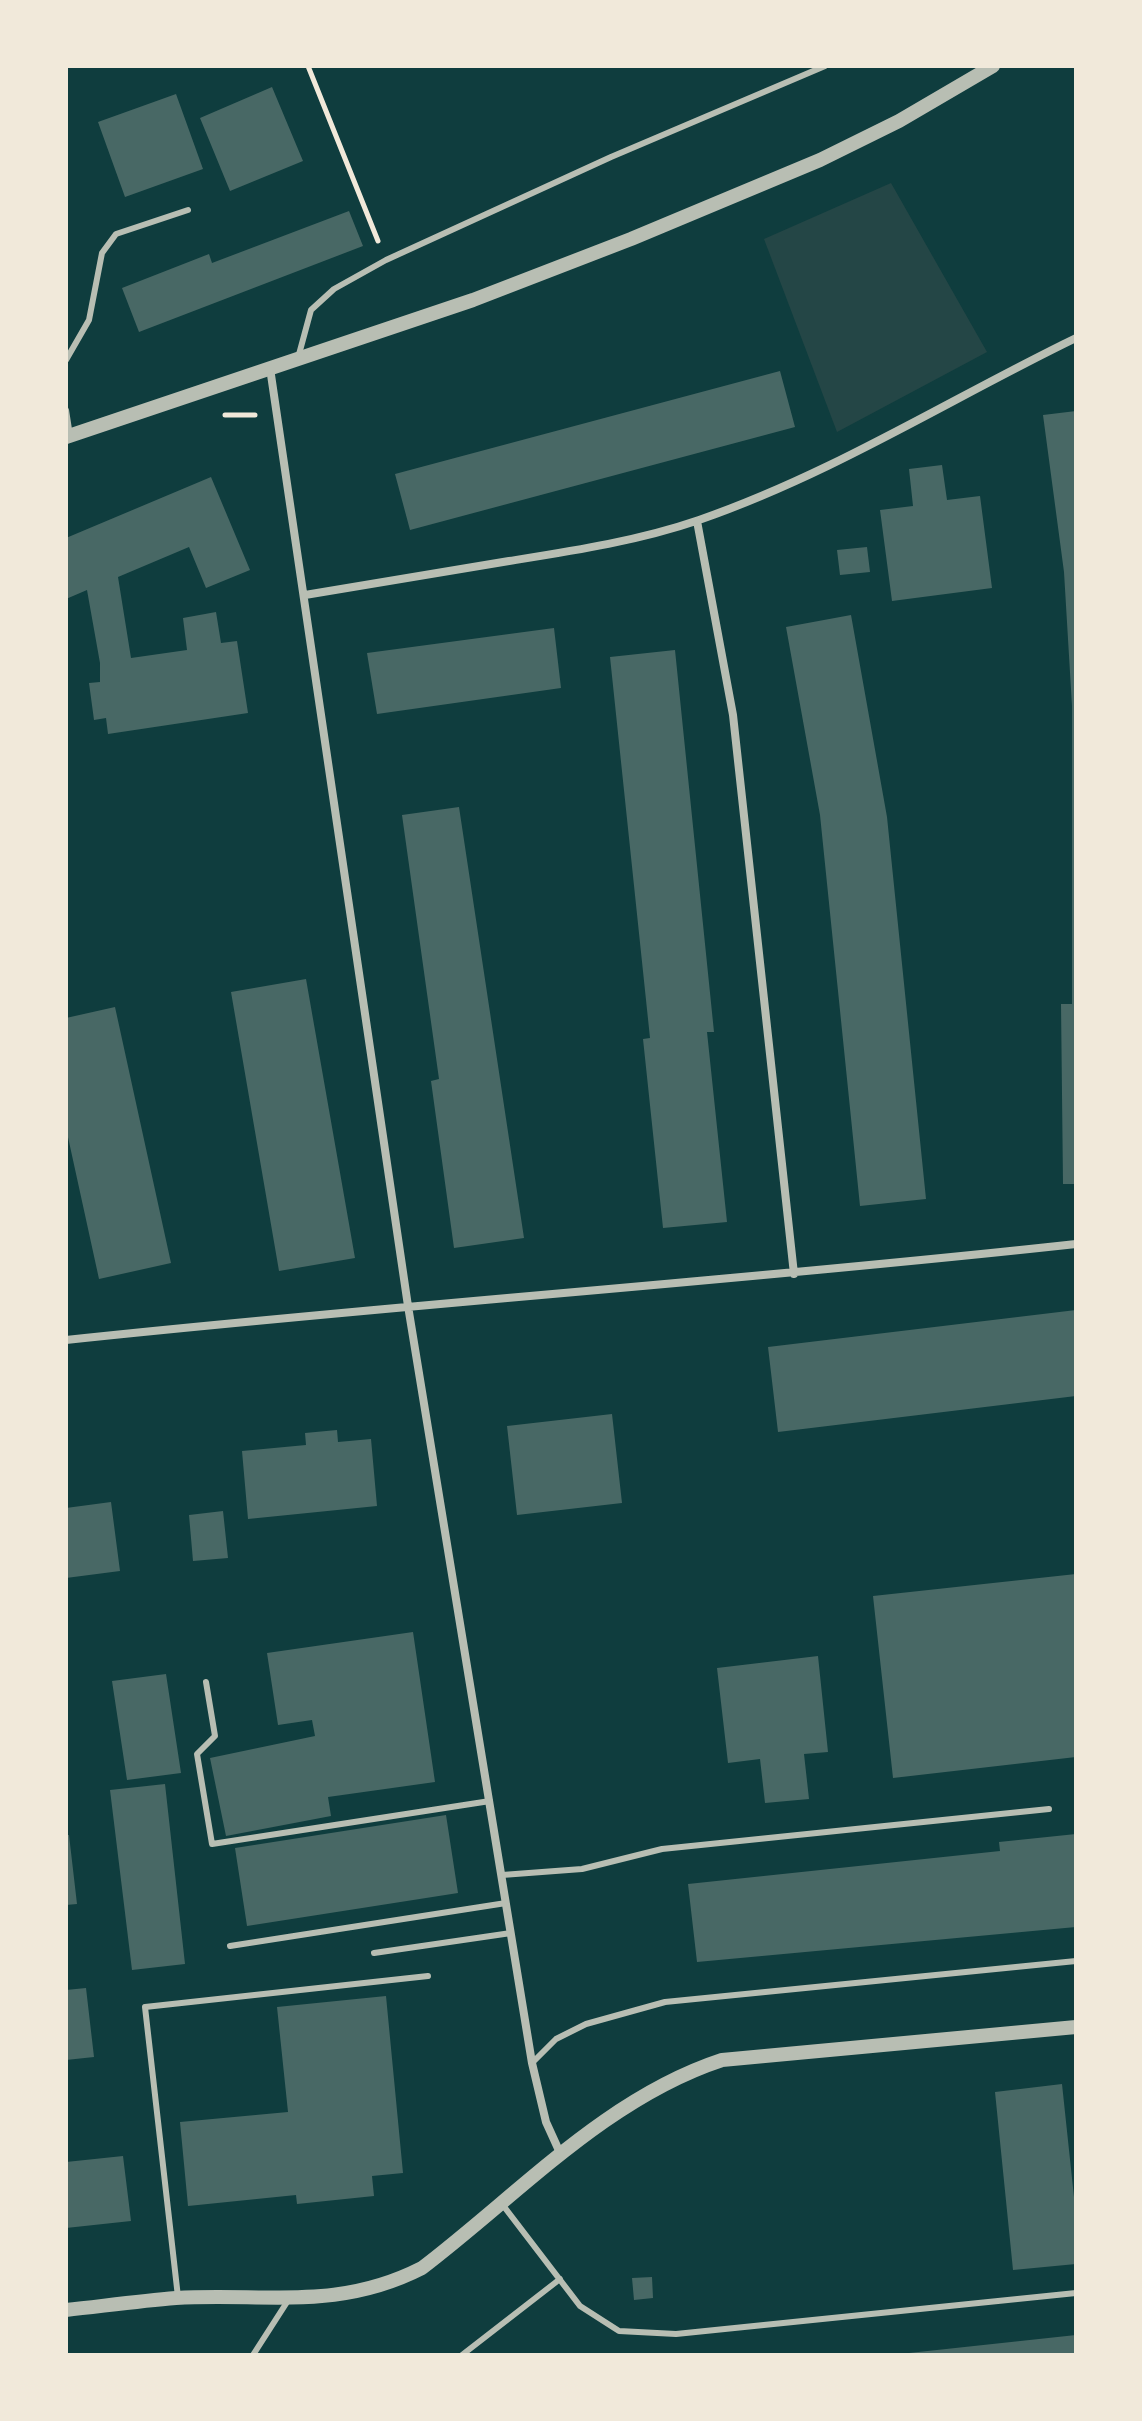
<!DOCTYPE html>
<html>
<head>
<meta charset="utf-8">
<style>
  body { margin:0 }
  #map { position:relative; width:1142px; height:2421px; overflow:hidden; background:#0f3d3e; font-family:"Space Grotesk",sans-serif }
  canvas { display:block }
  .frame { position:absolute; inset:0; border:68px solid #f1e9da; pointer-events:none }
</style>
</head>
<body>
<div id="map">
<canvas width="1142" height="2421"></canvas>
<div class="frame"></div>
</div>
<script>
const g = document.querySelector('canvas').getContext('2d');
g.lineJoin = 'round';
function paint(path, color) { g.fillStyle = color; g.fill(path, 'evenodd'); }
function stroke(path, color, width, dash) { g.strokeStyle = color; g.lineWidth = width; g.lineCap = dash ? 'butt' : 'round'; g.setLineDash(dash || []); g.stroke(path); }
paint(new Path2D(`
  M891,183L987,352L837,432L764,239Z`), '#244646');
paint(new Path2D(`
  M272,87L303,161L230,191L200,118Z
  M176,94L203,169L125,197L98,122Z
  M349,211L363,246L139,332L122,288L209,254L212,263Z
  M780,371L795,427L410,530L395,474Z
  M1076,411V1184H1063L1061,1004H1072V706L1064,572L1043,415Z
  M942,465L947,500L980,496L992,588L892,601L880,510L913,506L909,469Z
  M211,477L250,570L206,588L189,547L118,577L131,658L187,650L183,618L216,612L221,643L237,641L248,713L108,734L106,718L94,720L89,683L100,682V663L87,590L66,599V538Z
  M867,547L870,572L840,575L837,550Z
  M851,615L887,817L926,1199L860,1206L820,815L786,627Z
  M554,628L561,688L377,714L367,653Z
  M675,650L714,1032H707L727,1222L663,1228L643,1039L650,1038L610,657Z
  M459,807L524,1238L454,1248L431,1081L439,1079L402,815Z
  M306,979L355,1258L279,1271L231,992Z
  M115,1007L171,1263L99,1279L66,1128V1018Z
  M1076,1310V1396L778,1432L768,1347Z
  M612,1414L622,1503L517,1515L507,1426Z
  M337,1430L338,1442L371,1439L377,1506L248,1519L242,1451L306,1445L305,1433Z
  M111,1502L120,1571L66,1578V1508Z
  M223,1511L228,1558L193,1561L189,1515Z
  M1076,1574V1757L893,1778L873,1596Z
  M413,1632L435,1782L328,1797L331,1816L226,1836L210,1758L315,1736L312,1720L278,1725L267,1653Z
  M818,1656L828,1752L804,1754L809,1799L765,1803L760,1759L728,1763L717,1668Z
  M166,1674L181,1773L127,1780L112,1681Z
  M165,1784L185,1964L132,1970L110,1790Z
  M446,1815L458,1893L247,1926L235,1848Z
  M1076,1834V1927L697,1962L688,1884L1000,1851L999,1842Z
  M66,1835H69L77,1904L66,1905Z
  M86,1988L94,2057L66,2060V1990Z
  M386,1996L403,2173L372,2176L374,2196L297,2204L296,2195L188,2206L180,2122L288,2112L277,2007Z
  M1062,2084L1076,2216V2264L1013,2270L995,2092Z
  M123,2156L131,2221L66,2228V2162Z
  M652,2277L653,2298L634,2300L632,2278Z
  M1076,2335V2355H910L909,2353Z`), '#486865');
stroke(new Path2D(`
  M308,66L378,241
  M225,415H255`), '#f1e9da', 5);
stroke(new Path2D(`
  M298,358L311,310L334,289L386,260L611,157L825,66
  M66,360L89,320L102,253L116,234L188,210
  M66,410L70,436
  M206,1682L215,1736L197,1754L212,1844L490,1801
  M502,1875L582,1869L662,1849L1049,1809
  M230,1946L506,1903
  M374,1953L511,1933
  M532,2063L556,2039L586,2024L665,2002L1076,1961
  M502,2204L580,2306L619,2331L676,2334L1076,2293
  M178,2297L145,2007L428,1976
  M253,2355L289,2299
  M462,2355L560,2279`), '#b8beb3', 6);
stroke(new Path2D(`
  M270,368L408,1306L532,2063L546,2122L561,2155
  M697,521L733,715L794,1274
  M305,595C373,584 441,572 509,561C572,551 638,541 699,520C832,474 950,399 1076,338
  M66,1340C402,1304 740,1281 1076,1244`), '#b8beb3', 8);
stroke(new Path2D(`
  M66,437L473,300L631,239L820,160L899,121L993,66
  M66,2310C103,2306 139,2301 176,2298C266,2293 338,2311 422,2268C518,2195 606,2098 722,2060L1076,2027`), '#b8beb3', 14);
</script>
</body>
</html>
